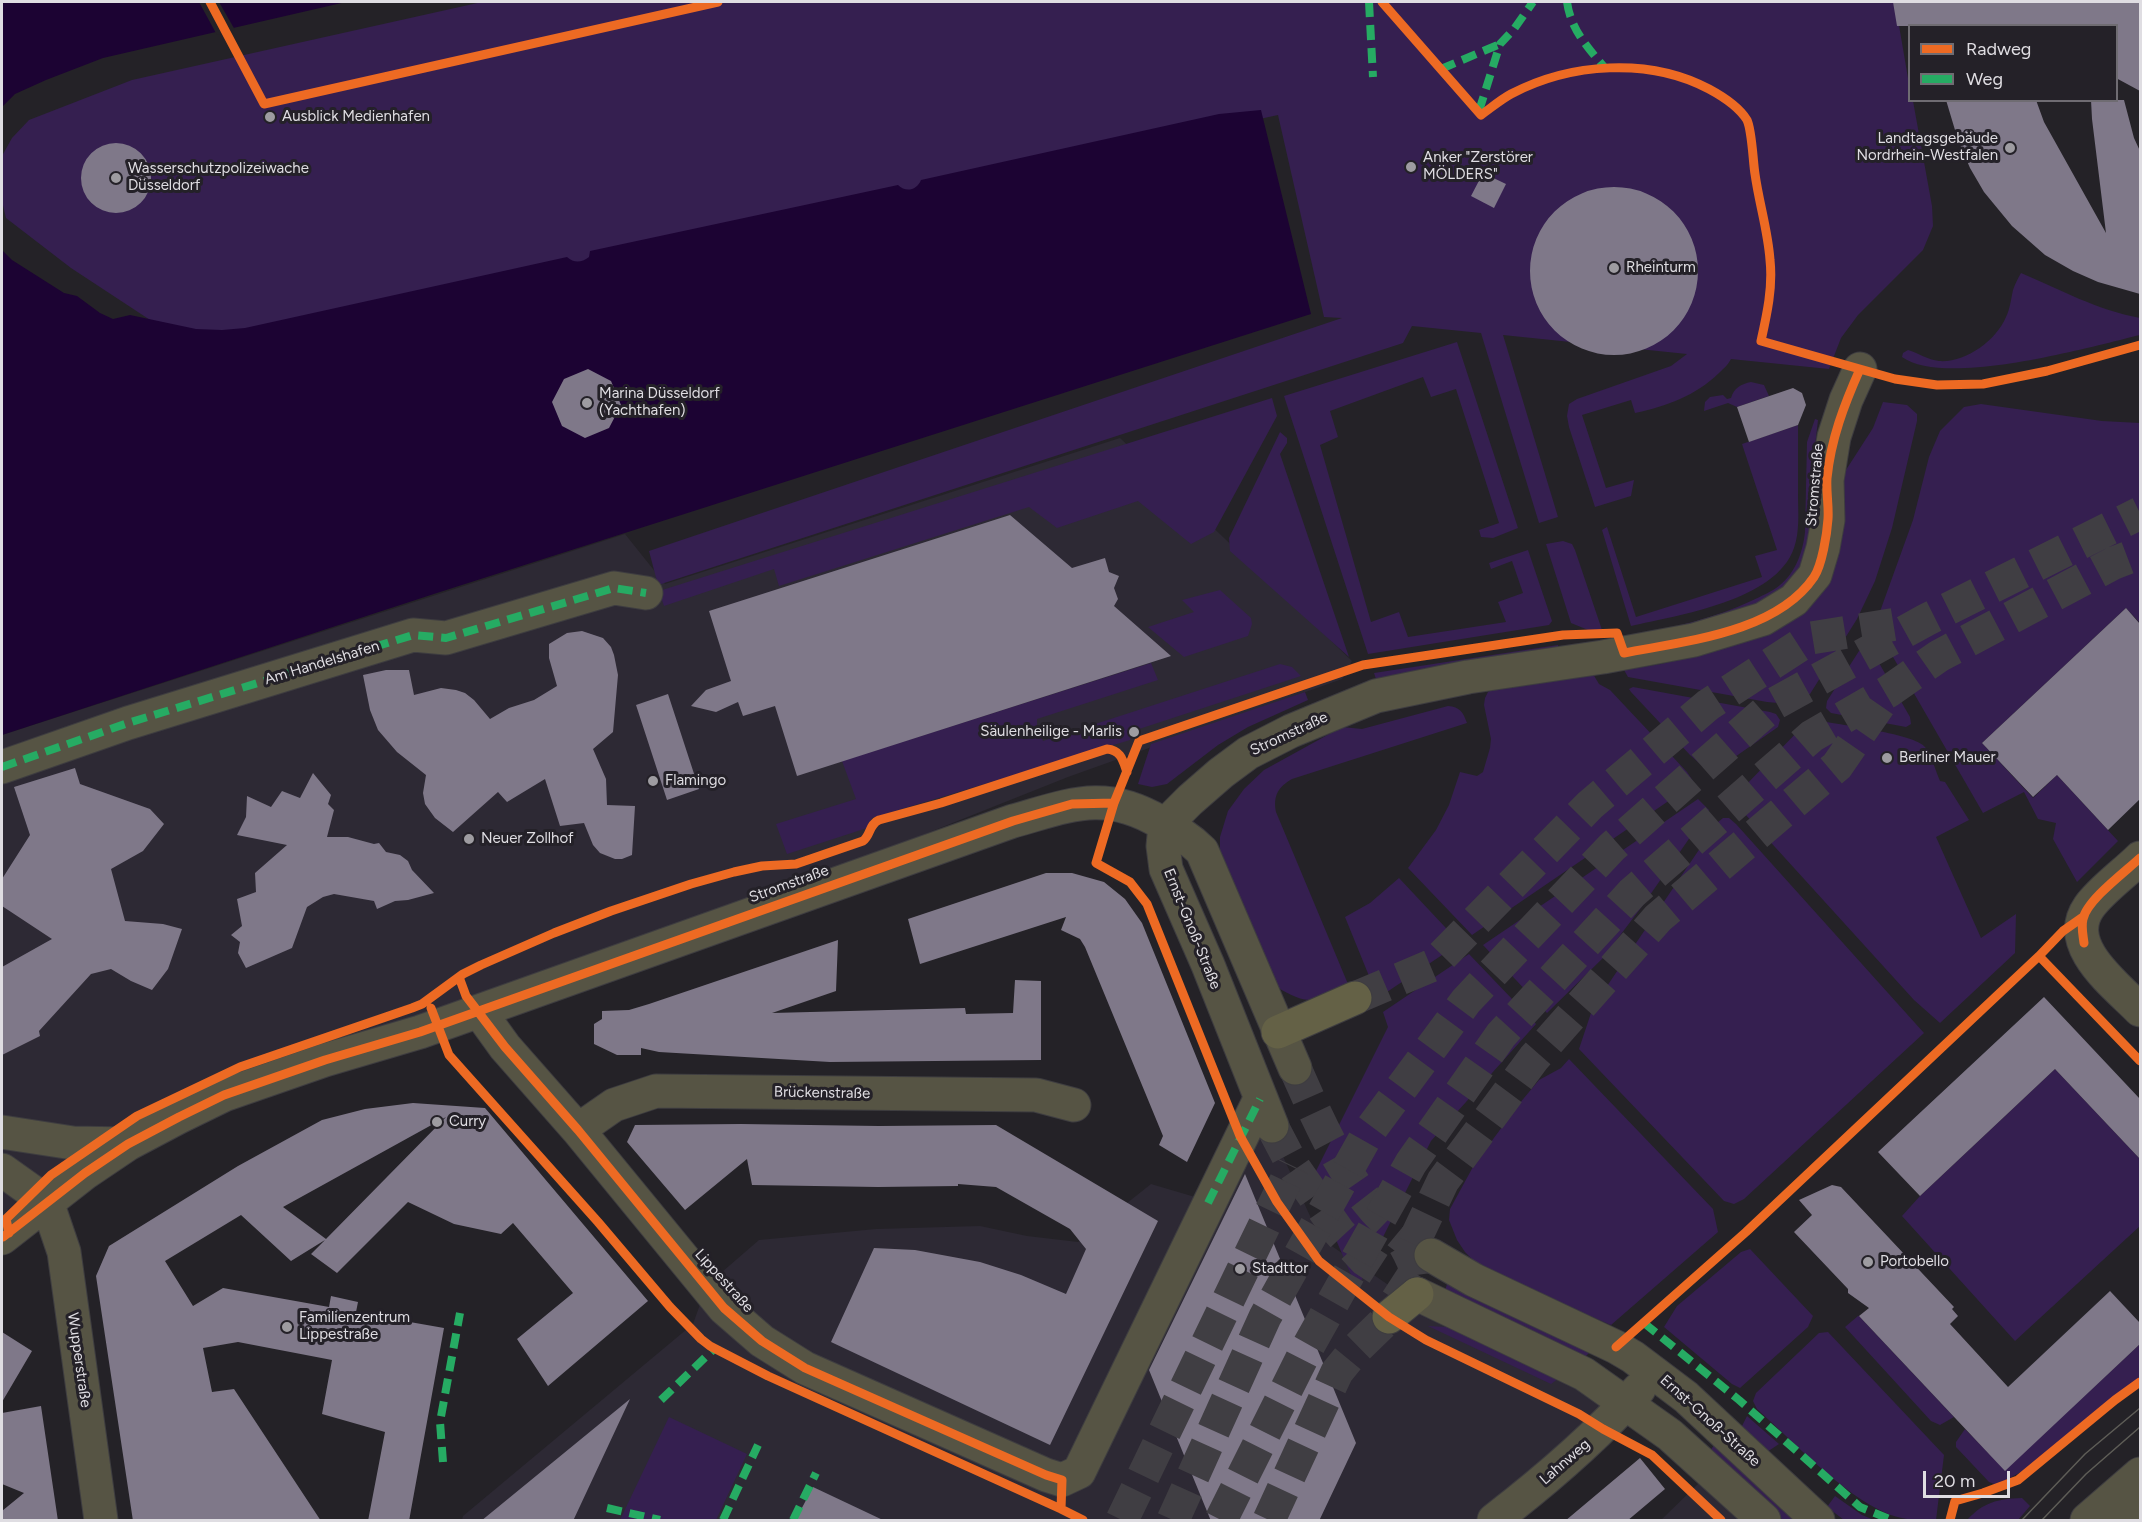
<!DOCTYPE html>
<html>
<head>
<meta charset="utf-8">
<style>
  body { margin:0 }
  #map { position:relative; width:2142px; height:1522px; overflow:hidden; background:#242227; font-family:Figtree,sans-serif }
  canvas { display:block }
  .frame { position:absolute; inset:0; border:3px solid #dfdde2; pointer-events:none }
  .legend { position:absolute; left:1908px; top:24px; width:210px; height:78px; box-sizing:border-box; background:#242128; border:2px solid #6f6c72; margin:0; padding:8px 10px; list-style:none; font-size:18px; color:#dfdde2 }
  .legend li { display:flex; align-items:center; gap:12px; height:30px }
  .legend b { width:30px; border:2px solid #6f6c72 }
  .scale { position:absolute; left:1923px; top:1471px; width:87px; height:27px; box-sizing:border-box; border:3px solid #dfdde2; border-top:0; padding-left:8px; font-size:18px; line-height:21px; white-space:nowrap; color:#dfdde2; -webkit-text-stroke:4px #242128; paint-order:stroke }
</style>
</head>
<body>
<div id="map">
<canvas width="2142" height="1522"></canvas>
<div class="frame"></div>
<ul class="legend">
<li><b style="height:8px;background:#ed6a23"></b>Radweg</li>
<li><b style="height:8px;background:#26ab63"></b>Weg</li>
</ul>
<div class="scale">20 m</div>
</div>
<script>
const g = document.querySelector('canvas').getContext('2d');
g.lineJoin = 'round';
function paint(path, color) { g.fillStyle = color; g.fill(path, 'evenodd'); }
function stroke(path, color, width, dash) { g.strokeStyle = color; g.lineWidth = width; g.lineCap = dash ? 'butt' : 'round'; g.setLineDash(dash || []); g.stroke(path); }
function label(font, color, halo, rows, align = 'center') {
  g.font = font + ' Figtree,sans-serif'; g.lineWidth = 6; g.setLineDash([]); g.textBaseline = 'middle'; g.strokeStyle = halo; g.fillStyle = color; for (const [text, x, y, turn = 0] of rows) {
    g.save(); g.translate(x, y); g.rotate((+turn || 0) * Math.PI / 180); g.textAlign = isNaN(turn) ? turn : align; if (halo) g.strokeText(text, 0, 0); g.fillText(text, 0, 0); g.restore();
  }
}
paint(new Path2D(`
  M1120,438L1352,661L1342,679L1068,777L729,912L221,1091L2,1231V735L625,534L665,584Z
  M1252,1088L1320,1238L1403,1295L1562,1372L1608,1408L1487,1520H462L463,1516L693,1324L707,1285L759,1240L876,1229L980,1226L1027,1236L1078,1242L1151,1184L1195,1197Z
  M1699,1483L1740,1520H1661Z`), '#2d2934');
paint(new Path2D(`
  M482,2H1895L1909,84L1910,100L1913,101L1932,206L1933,226L1923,250L1858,315L1841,338L1829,369L1731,359C1728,365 1724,368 1719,373C1695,396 1667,406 1635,413L1631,400L1582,415L1606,488L1634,480L1631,496L1595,507L1569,427L1567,416L1569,404L1577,399L1671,366L1687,354L1503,335L1558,517L1539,523L1481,333L1412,326L1403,343L658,585L649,551L1342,318L1324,317L1278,115L236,341L176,337L71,268L6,218L2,201V156L12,138L29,120L132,80Z
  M2021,273C2061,290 2097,310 2140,318V335C2090,347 1945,388 1902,357L1903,353L1908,350C1918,353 1928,360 1939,361C1965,363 1996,341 2006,317C2010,309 2011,299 2013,290C2015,284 2018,278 2021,273Z
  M1457,342L1518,528L1493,538L1481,537L1479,530L1499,523L1456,389L1431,397L1423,377L1330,411L1338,437L1320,445L1371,622L1399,612L1408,637L1506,622L1498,602L1523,593L1512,561L1491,569L1489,563L1528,550L1552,621L1549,625L1368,654L1284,396Z
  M1751,382L1764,385L1769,396L1737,407L1728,403L1704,411L1705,402L1710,397L1723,395L1727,399L1731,398C1734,388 1741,384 1751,382Z
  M1272,398L1277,416L1214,532L1191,544L1138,501L1057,528L1029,507L779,586L774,569L664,606L659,591Z
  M1883,402L1907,405L1917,414V421L1892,528L1875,581L1857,619L1810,694L1789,704L1767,702L1628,677L1624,670L1661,664L1704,654L1767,631L1840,509L1844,473L1873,428Z
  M1981,404L2102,421L2140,423V623L2126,608L1982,743L2033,798L2057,775L2118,841L2077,882L2053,839L2056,823L2038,819L2024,792L1983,813L1878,631V617L1913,520L1929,457L1940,431L1964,407Z
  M1815,419L1818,420L1814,455L1815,529L1807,563L1786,590L1716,624L1639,635C1678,626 1715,618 1751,601C1761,596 1772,592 1780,585C1796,572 1803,551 1805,532L1807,442Z
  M1798,425C1798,448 1798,471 1798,494C1798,512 1800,531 1794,548C1776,601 1678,615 1631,626L1602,530L1607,527L1636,617L1762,577L1755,556L1777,550L1742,444Z
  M1280,432L1287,438V443L1280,454L1349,657L1230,551L1229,538Z
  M1563,541L1572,544L1575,550L1602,630L1593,632L1571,623L1546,544Z
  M1220,590L1251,618L1252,624L1248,636L1184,657L1148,627L1194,612L1182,600Z
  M1558,645L1562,654L1377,682L1374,673Z
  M1859,651H1867L1875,656L1910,717L1911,724L1906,727L1831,713L1826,708L1827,701Z
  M1151,663L1158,680L1037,719V728L1043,741L1280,664L1292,667L1301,676L1133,731L1130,740L872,818L867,828L787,854L776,824L856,799L842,761Z
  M1593,674L1599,684L1610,690L1687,772L1693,781L1692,785L1472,935L1408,868L1436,830L1449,805L1460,772L1477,776L1483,772L1490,748L1491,739L1484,705L1485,698L1488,692L1498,687Z
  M1633,687L1770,712L1776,714L1780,720L1778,727L1719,768L1707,770L1690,755L1631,692L1629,689Z
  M1305,692L1308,700L1248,727L1218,745L1167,784L1152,787L1138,784L1151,744Z
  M1448,706C1460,707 1463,712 1467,723L1292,779C1278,787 1273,796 1276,812L1348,984C1318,1002 1309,1007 1277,987L1220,855V837L1228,811L1244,789L1264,770L1342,727L1362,729Z
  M1821,721C1841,725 1915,734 1925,747C1931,754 1936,772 1940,781L1945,782L1969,820L1936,837L1981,938L2016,914L2015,953L1940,1023L1914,1000L1745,814L1742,804L1743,788L1801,728L1809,723Z
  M1698,799L1709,810L1643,905L1603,958L1547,1013L1483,945Z
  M1723,818H1729L1736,824L1924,1033L1744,1199L1734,1204L1724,1201L1579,1049L1592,1010L1601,995L1717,823Z
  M1399,878L1460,943L1378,998L1345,917L1370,903Z
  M1469,954L1536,1024L1431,1141L1357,1289L1311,1181L1388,1027L1383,1012Z
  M1569,1059L1713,1209L1718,1232L1611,1325L1505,1280L1478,1265L1465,1252L1457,1240L1449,1220L1450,1209L1474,1165L1519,1104L1539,1080L1561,1068Z
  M2055,1069L2140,1159V1226L2015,1341L1902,1216L1920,1196Z
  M1750,1249L1813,1316L1808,1327L1740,1388L1732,1384L1664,1327L1677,1306L1741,1252Z
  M1450,1282L1591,1351L1584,1358L1445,1291L1447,1284Z
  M1858,1316H1859L1954,1417L1940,1425L1931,1421L1845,1327Z
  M1428,1326L1447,1327L1559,1378L1551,1384Z
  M1828,1332L1944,1455L1936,1520C1919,1521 1902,1520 1886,1513C1842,1494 1794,1442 1757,1409L1753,1401L1756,1393L1819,1333Z
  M2140,1344V1377L2030,1467L1997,1485L1989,1482L1956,1447V1442L1965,1429L2005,1470Z
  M1747,1416L1779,1444L1767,1452L1741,1428Z
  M669,1417L747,1454L716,1520H620Z
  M1715,1444L1799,1520H1783L1709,1452Z
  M1835,1496L1862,1515L1874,1520H1844L1827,1507Z
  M2022,1498L2030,1506L2018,1520H1967C1984,1502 1997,1499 2022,1498Z`), '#351f50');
paint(new Path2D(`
  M2,2H346L103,58L46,80L15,94L2,107Z
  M1261,110L1311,314L440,592L2,735V250L12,260L64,293L77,296L100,313L113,319L130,315L196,329L222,330L245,328L567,257C574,263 581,263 589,257L590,251L898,185C906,193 917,190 921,180L1219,114Z`), '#1c0333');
paint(new Path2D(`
  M199,2H219L235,30L217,35Z`), '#242227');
paint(new Path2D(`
  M1893,2H2140V91L2116,78V26H1897Z
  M1946,100H2036L2044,122L2106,233L2092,119L2091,100H2124L2134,138L2140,151V294L2098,282L2073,271L2045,255L2012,226L1984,192L1970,168L1958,140Z
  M81 178a35 35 0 1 1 70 0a35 35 0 1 1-70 0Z
  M1483,173L1506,184L1494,208L1471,196Z
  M1530 271a84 84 0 1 1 168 0a84 84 0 1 1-168 0Z
  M588,369L611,381L621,405L609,428L585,438L562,426L552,402L564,379Z
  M1793,388L1802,393L1806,405L1798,425L1749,442L1737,407Z
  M1010,515L1072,568L1105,558L1109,572L1119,576L1114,588L1118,599L1114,606L1171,656L797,776L775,706L743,716L738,702L716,712L691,706L706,690L731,681L709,611Z
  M2126,608L2140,624V799L2108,830L2057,775L2033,797L1982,743Z
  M582,631L603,638L611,647L614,655L618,675L613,732L593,749L606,779L607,805L635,806L632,855L622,859H615L600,853L593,845L584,823L560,826L545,779L507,802L498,792L453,832L435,818L425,804L423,793L426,775L397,752L378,730L370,710L363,675L386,670H409L414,695L441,688L456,690L465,693L474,700L490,719L509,708L534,700L557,686L549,658V644L567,633Z
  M668,694L699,789L667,800L636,705Z
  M75,768L80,784L150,809L164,824L143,851L111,869L125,921L163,924L182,929L168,969L152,990L131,981L111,969L91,974L39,1031L40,1036L2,1055V967L52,939L2,906V879L30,835L14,787Z
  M313,773L331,795L328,804L334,810L327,837H348L374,844L379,843L386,852L400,855L408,861L412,870L434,893L408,900L395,901L377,909L374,901L334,894L323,897L307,907L292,948L246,968L238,953L240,942L231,935L242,926L237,899L256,892L255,873L287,845L237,835L246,817L247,796L271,807L282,791L300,798Z
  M1046,873H1072L1104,882L1125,899L1142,923L1215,1103L1187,1162L1159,1145L1163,1136L1085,947L1080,939L1061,930L1066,917L920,964L908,919Z
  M838,940L836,991L772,1013L965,1008L966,1014L1013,1013L1015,980L1041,981V1060L830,1062L659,1052L641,1048V1055H617L594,1044V1024L602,1019V1011L629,1010L649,1004Z
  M2044,997L2140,1099V1159L2055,1069L1920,1196L1878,1152Z
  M413,1103L485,1108L648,1301L548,1386L517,1339L573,1293L513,1223L501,1234L454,1224L408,1202L337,1273L311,1254L325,1240L291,1261L241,1215L165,1261L193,1306L223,1288L329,1307L331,1296L358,1302L356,1312L370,1313V1315L444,1328L409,1521H368L385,1432L322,1414L332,1360L238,1342L203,1348L212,1392L234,1389L321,1521H133L96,1276L109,1246L238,1166L322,1120L365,1109ZM446,1117L326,1239L283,1207Z
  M741,1124L879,1126L996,1125L1158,1221L1050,1445L831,1342L874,1248L915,1250L980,1262L1021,1275L1066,1294L1086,1249L1070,1229L996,1187L958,1184V1186L878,1187L752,1185L747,1159L685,1210L627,1142L635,1125Z
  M1245,1174L1356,1443L1319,1521H1211L1149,1370Z
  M1832,1185L1841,1187L1954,1307L1952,1309L1958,1316L1950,1324L2008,1387L2110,1291L2140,1323V1344L2005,1471L1859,1316L1869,1308L1848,1293V1289L1794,1232L1812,1215L1799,1200Z
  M2,1332L32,1351L2,1402Z
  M630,1399L573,1521H481Z
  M41,1406L58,1521H2V1511L24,1493L2,1484V1413Z
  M1640,1458L1665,1489L1627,1521H1565Z
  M813,1487L885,1521H795Z`), '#7f7889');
stroke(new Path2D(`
  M1295,1068C1324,1133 1355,1208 1418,1247
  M1272,1126L1293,1166L1339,1232L1365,1260L1417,1294C1419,1266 1412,1258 1399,1235`), '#403e43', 33, [33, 16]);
stroke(new Path2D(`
  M1355,998L1433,965L1590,805L1708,705L1811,638L1903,623
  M1413,1244L1443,1181L1534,1058L1658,918L1837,766L1884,698
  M1122,1520L1293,1166
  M1173,1520L1265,1317L1368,1133L1466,1001L1612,847L1774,704L1926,620L2140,513
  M1221,1520L1305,1352L1411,1163L1501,1035L1632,893L1812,736L1889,691L1939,656L2114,563L2140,553
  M1269,1520L1337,1372L1355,1350L1389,1317`), '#403e43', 33, [33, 16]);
const minor = new Path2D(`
  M2,767L128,723L413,635L446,638L614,588L646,593
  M1165,825L1190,800L1221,773L1248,753L1291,731L1376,696L1468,677L1603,657L1694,640L1763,619L1794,600L1815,575L1823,548L1828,520L1827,480L1834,437L1846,400L1860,369
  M1165,825L1163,846L1166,869L1208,965L1272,1126
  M2140,858C2125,873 2101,890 2089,907C2062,946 2116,985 2140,1010
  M479,1011L505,1047L578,1130L724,1308L762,1341L805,1368L1046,1475L1062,1480L1079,1472L1260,1099
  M578,1130L614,1105L656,1091L1036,1095L1074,1105
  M2,1132L73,1143L128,1144
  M2,1170L47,1202
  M47,1202L64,1252L101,1520
  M2,1238L85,1173L128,1144L179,1117L224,1095L325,1060L420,1032L1013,821C1071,805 1104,789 1160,822C1176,831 1189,838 1202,851L1295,1068
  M1431,1255L1474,1280L1616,1347L1633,1357L1686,1397L1818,1520
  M1417,1294L1584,1374L1670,1435L1764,1520
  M1494,1520C1546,1480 1595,1438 1639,1389
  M2087,1520L2140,1474
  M2128,1520L2140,1509`);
const highway = new Path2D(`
  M1278,1032L1355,998
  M1389,1317L1417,1294`);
stroke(minor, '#3e3d40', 35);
stroke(highway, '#3e3d40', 35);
stroke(minor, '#565444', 33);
stroke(highway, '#646146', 33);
stroke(new Path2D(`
  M2022,1520L2085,1454L2140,1408
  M2042,1520L2086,1474L2140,1427`), '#5e5d57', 1.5);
stroke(new Path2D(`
  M1369,2L1373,77
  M1567,2C1571,30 1588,48 1606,69
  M1441,69L1500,44
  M1479,111L1500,44L1514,29L1533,2
  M2,767L128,723L413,635L446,638L614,588L646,593
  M1208,1203L1260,1099
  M1644,1323L1739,1400L1860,1507L1892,1520
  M661,1400L715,1348
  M443,1462L440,1422L460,1313
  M607,1508L660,1520
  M723,1520L758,1445
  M793,1520L816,1473`), '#26ab63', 8, [15, 8]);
stroke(new Path2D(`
  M210,2L264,104L718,2
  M1382,2L1481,115C1491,108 1500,100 1511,94C1570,63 1649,57 1709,89C1722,96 1739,107 1747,120C1752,130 1753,162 1755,174C1759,203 1768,231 1770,260C1773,287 1767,314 1761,341L1895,379L1937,385L1983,384L2047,371L2140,345
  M2084,943C2083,935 2081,927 2083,919C2087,900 2125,872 2140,858
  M2039,956L2140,1061
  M459,977L466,996L505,1047L578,1130L724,1308L762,1341L805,1368L1046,1475L1062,1480L1061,1509L1083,1520
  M431,1008L449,1055L598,1222L670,1307L701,1339L710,1346L768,1376L1061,1509
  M9,1233L6,1219L51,1175L137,1116L240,1067L412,1008L422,1004L463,974L481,965L554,933L611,911L691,884L734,872L762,866L796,864L863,841C871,835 869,824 879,820L941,803L1107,749C1121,750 1123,761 1127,772
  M3,1237L85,1173L128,1144L179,1117L224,1095L325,1060L420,1032L1013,821L1072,804L1114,803
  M1616,1347L1746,1232L2039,956L2063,931L2083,917
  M1721,1520L1652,1455L1603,1429L1579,1414L1426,1340L1389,1317L1319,1261L1277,1202L1240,1136L1147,904L1130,882L1096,863L1114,803L1139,741L1363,665L1563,635L1617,633L1624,653C1685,641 1776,633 1814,577C1822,565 1827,534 1828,519C1829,506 1826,492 1827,478C1831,439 1844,405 1860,369
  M1950,1520L1955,1501L1983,1493L2018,1480L2115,1400L2140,1382`), '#ed6a23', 9);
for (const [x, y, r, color] of [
  [270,117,6,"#9e9ca1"],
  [2010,148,6,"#9e9ca1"],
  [1411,167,6,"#9e9ca1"],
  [116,178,6,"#9e9ca1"],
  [1614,268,6,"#9e9ca1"],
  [587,403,6,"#9e9ca1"],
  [1134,732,6,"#9e9ca1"],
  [1887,758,6,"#9e9ca1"],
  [653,781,6,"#9e9ca1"],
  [469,839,6,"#9e9ca1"],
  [437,1122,6,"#9e9ca1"],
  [1868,1262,6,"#9e9ca1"],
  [1240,1269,6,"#9e9ca1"],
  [287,1327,6,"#9e9ca1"]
]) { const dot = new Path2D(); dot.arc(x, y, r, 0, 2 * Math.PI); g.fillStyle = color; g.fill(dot); stroke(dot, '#242128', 2); }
label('15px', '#dfdde2', '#242128', [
  ["Ausblick Medienhafen",282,117],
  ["Landtagsgebäude",1998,139,"right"],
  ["Nordrhein-Westfalen",1998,156,"right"],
  ["Anker \"Zerstörer",1423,158],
  ["MÖLDERS\"",1423,175],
  ["Wasserschutzpolizeiwache",128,169],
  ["Düsseldorf",128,186],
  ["Rheinturm",1626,268],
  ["Marina Düsseldorf",599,394],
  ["(Yachthafen)",599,411],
  ["Säulenheilige - Marlis",1122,732,"right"],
  ["Berliner Mauer",1899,758],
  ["Flamingo",665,781],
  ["Neuer Zollhof",481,839],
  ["Curry",449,1122],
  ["Portobello",1880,1262],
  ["Stadttor",1252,1269],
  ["Familienzentrum",299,1318],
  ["Lippestraße",299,1335]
], 'left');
label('15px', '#dfdde2', '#242128', [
  ["Stromstraße",1815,485,-85],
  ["Am Handelshafen",322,663,-17],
  ["Stromstraße",1289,734,-25],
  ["Stromstraße",789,884,-20],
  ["Ernst-Gnoß-Straße",1192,929,68],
  ["Brückenstraße",822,1093,1],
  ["Lippestraße",724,1281,48],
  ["Wupperstraße",79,1360,82],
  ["Ernst-Gnoß-Straße",1710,1421,42],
  ["Lahnweg",1565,1462,-41]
]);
</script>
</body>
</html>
